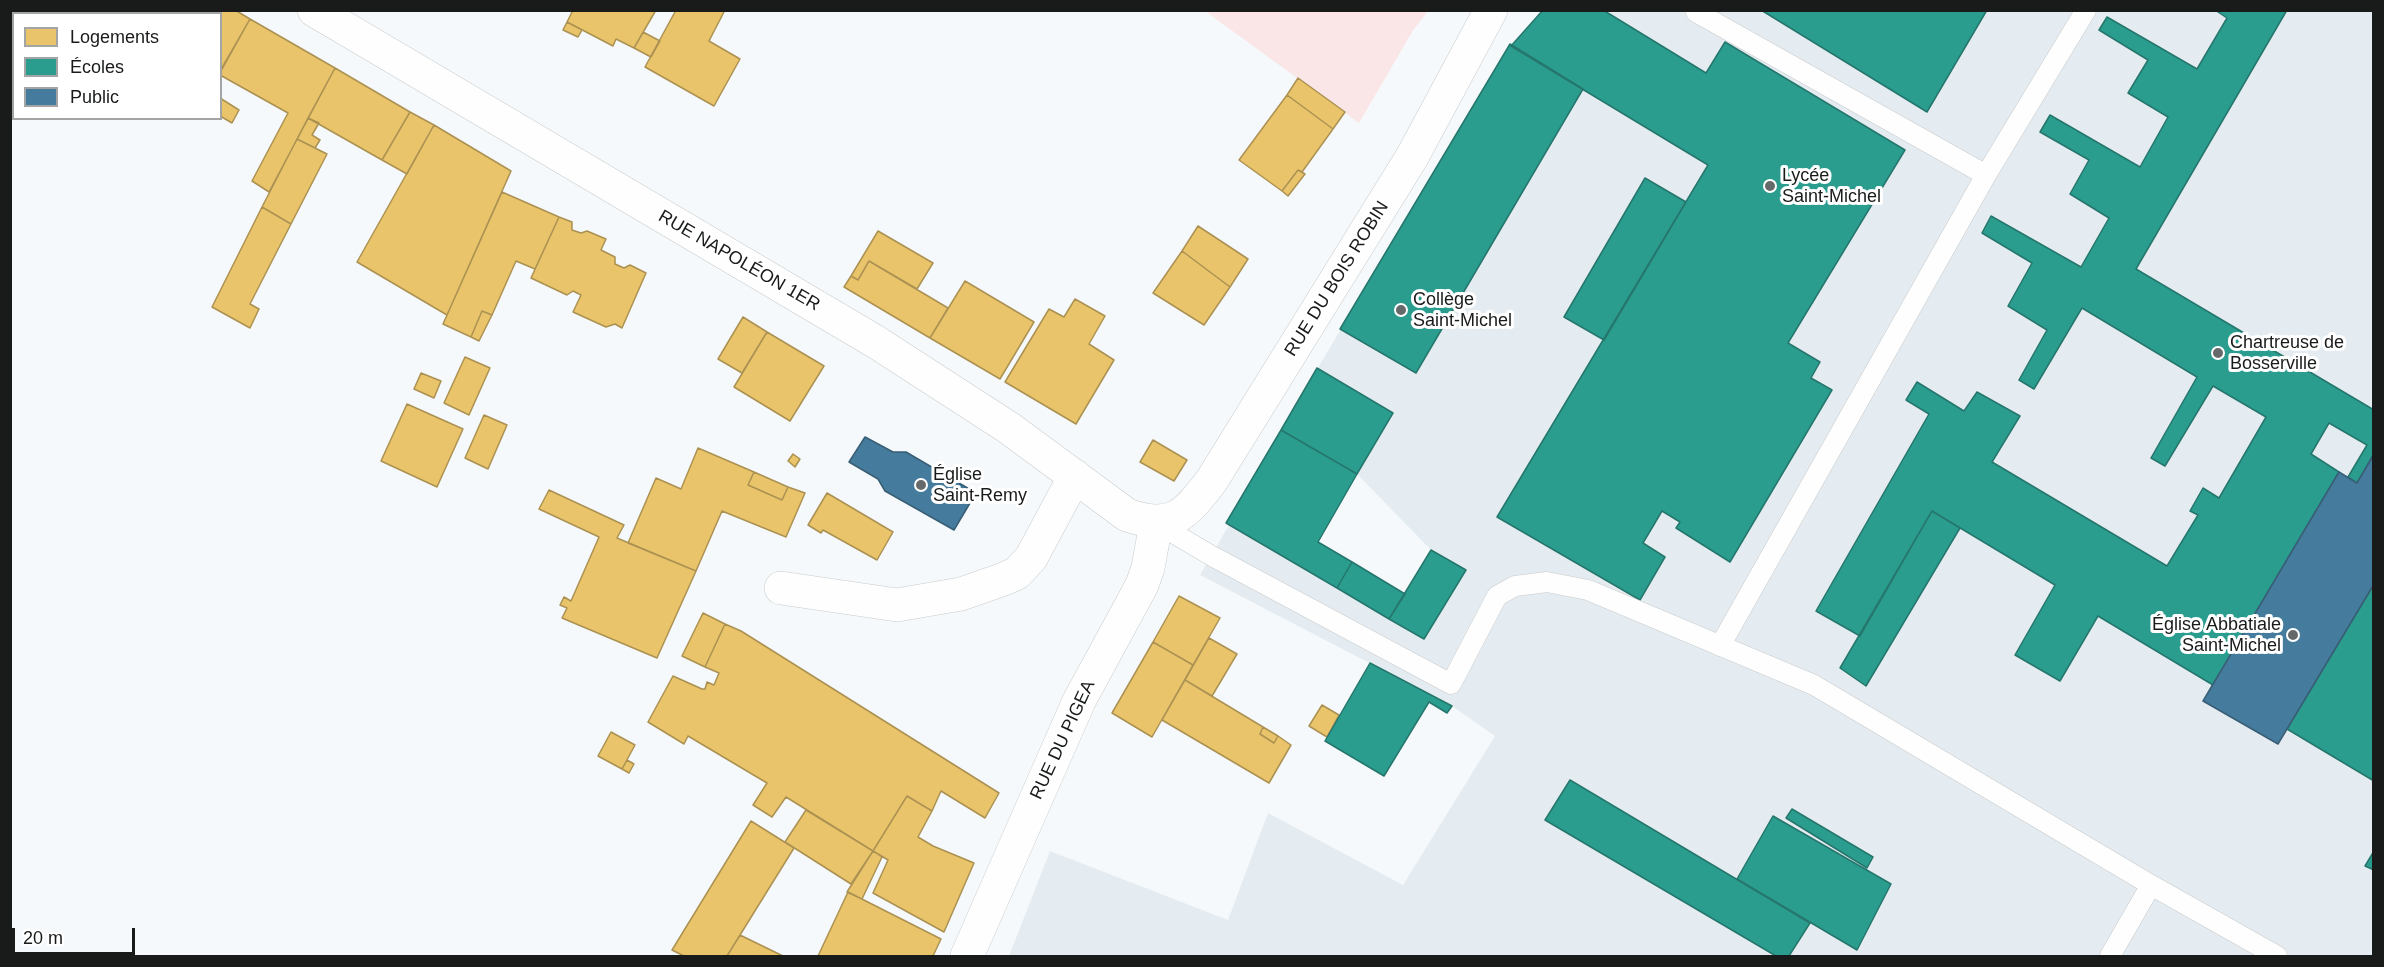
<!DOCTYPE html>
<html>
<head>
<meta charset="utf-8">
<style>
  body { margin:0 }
  #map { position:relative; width:2384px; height:967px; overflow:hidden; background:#f6f9fb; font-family:Arial,sans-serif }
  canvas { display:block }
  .frame { position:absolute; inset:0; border:12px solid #191b1b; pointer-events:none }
  .legend { position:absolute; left:12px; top:12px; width:210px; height:108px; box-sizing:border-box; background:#fff; border:2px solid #a3a4a4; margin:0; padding:8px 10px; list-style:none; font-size:18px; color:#191b1b }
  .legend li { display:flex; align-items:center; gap:12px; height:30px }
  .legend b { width:30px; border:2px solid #a3a4a4 }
  .scale { position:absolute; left:12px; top:928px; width:123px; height:27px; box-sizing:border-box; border:3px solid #191b1b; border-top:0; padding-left:8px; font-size:18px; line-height:21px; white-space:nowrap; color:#191b1b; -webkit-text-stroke:4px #fff; paint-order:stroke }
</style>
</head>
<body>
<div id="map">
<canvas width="2384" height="967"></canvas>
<div class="frame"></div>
<ul class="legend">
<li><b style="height:16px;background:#e9c46a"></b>Logements</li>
<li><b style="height:16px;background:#2a9d8f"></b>Écoles</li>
<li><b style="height:16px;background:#457b9d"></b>Public</li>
</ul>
<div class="scale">20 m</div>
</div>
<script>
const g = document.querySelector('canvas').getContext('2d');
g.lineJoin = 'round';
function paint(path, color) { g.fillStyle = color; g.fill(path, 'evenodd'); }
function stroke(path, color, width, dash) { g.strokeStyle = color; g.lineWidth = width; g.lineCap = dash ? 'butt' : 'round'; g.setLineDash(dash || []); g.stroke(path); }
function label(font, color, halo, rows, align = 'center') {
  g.font = font + ' Arial,sans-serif'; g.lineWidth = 6; g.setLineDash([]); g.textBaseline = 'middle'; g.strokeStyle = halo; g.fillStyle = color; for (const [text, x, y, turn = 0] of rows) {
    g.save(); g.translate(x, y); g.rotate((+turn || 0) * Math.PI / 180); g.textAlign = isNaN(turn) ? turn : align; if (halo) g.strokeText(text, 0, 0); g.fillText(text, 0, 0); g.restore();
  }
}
paint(new Path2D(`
  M1543,11H2373V956H1009L1050,851L1228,920L1268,813L1403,885L1495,736L1452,706L1200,575L1229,525L1424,638L1466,570L1431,550L1357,474L1281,430L1510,44L1512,45Z`), '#e5ecf1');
paint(new Path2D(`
  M1205,11H1428L1412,32L1359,123Z`), '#fae6e6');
const homes = new Path2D(`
  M106,10H235L250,19L221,71L220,14H112Z
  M573,10H656L634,48L616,39L613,46L567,22Z
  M676,10H725L709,41L740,59L714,106L645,67Z
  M250,19L335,68L269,192L252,181L288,113L220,75V71Z
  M567,22L582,30L578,37L563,30Z
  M643,32L660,41L651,57L634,48Z
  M335,68L410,112L382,160L308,118Z
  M1298,78L1345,112L1333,129L1287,95Z
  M1287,95L1333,129L1302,172L1298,170L1282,191L1239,160Z
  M220,98L239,110L232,123L220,116Z
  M410,112L434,125L407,174L382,160Z
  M308,118L319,123L312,135L320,140L315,148L297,139Z
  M434,125L511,171L447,315L357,262Z
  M297,139L327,154L291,224L262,207Z
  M1298,170L1305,174L1288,196L1282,191Z
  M502,192L559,217L535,269L516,261L492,315L482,311L471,337L443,324Z
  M262,207L291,224L250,304L259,309L250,328L212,307Z
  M559,217L572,222V230L581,233L587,231L606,239L601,250L615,257V264L624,268L630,265L646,273L622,328L615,324L606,327L573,312L581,295L573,291L567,295L531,278Z
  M1198,226L1248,259L1230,287L1182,251Z
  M878,231L933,263L917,289L869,261L858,280L851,276Z
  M1182,251L1230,287L1204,325L1153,293Z
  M869,261L948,308L930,338L844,287L851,276L858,280Z
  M965,281L1034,322L1000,379L930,338Z
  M1075,299L1105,316L1089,344L1114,360L1076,424L1005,382L1049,309L1064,317Z
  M482,311L492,315L479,341L471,337Z
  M743,317L767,332L742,373L718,359Z
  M767,332L824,366L790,421L734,387Z
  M465,357L490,368L469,415L444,403Z
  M421,373L441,381L434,398L414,389Z
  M407,404L463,429L437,487L381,461Z
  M484,415L507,425L488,469L465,458Z
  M1153,440L1187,460L1174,481L1140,462Z
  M698,448L754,472L748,485L782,500L788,487L805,493L786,537L722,511L696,571L628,543L656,478L681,489Z
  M793,454L800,459L795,467L788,461Z
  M754,472L788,487L782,500L748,485Z
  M549,490L624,525L617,538L696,571L657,658L562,618L567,608L560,605L564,597L571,601L599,537L539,509Z
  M827,493L893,532L877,560L823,530L821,533L808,525Z
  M1179,596L1220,618L1193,665L1153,642Z
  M703,613L725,624L705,667L682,656Z
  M725,624L741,631L999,793L985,818L941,791L932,811L907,796L873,851L786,797L772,817L753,805L767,783L688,736L684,744L648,722L673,676L702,689H705L707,682L714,685L719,673L705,667Z
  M1209,638L1237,654L1212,696L1185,680Z
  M1153,642L1193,665L1152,737L1112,713Z
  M1185,680L1263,727L1260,734L1274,743L1278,736L1291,745L1269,783L1162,720Z
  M1322,705L1339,715L1327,737L1309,726Z
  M1263,727L1278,736L1274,743L1260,734Z
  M611,732L635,745L622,769L598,756Z
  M627,760L634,764L629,773L622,769Z
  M907,796L932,811L918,837L933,846L974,863L944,932L873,893L888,860L873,851Z
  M806,810L873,851L851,884L785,842Z
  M751,821L794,848L727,956H684L672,950Z
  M873,851L882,857L862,899L847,892Z
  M848,892L941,939L933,956H818Z
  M740,935L783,956H727Z`);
paint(homes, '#e9c46a');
stroke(homes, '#ab9152', 1.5);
const schools = new Path2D(`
  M1543,10H1603L1706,73L1725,42L1905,150L1788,343L1820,362L1811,378L1832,390L1730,562L1676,528L1680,522L1662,511L1643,543L1665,557L1640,600L1497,517L1708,165L1511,46Z
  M1761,10H1987L1927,112Z
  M2215,10H2287L2136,269L2374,410V454L2357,483L2348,477L2367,445L2329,423L2311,454L2339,472L2213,685L2098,616L2060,681L2015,655L2055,585L1932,511L1860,636L1816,611L1929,414L1906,400L1917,382L1964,411L1977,392L2020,416L1992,462L2167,566L2198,515L2190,511L2203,488L2219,498L2266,417L2213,386L2165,466L2151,458L2197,377L2082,308L2034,389L2019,380L2047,330L2008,306L2032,263L1982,233L1991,216L2081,267L2109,218L2070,194L2089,160L2040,132L2050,115L2140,167L2168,117L2128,93L2148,60L2099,30L2107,17L2197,69L2227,18Z
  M1510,44L1583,89L1416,373L1340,329Z
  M1645,178L1686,202L1604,340L1564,317Z
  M1317,368L1393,413L1357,474L1281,430Z
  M1281,430L1357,474L1318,542L1352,562L1337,588L1226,523Z
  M1932,511L1960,528L1866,686L1840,668Z
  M1431,550L1466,570L1424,639L1389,619Z
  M1352,562L1405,594L1389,619L1337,588Z
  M2374,584V781L2287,729Z
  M1370,663L1452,706L1447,713L1429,702L1384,776L1325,741Z
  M1570,780L1810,923L1789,956H1776L1545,820Z
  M1792,809L1873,857L1867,868L1786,818Z
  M1773,816L1891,884L1857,950L1737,879Z
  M2374,851V870L2365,866Z`);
paint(schools, '#2a9d8f');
stroke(schools, '#25766c', 1.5);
const public = new Path2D(`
  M865,437L893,452H906L976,493L954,530L885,491L878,479L849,462Z
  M2374,454V584L2278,744L2203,701L2339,472L2357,483Z`);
paint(public, '#457b9d');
stroke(public, '#385e76', 1.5);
const service = new Path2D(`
  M1696,12L1986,175
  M1156,523L1212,556L1451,684L1497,596L1515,586L1547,582L1588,590L1814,685L2151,885L2277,956
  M1720,646L1986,175L2086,10
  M2110,956L2151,885`);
const minor = new Path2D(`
  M314,10L876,342L1009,428L1127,515C1173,531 1185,515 1212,480L1412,157L1491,10
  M781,588L897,605L961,594L1004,579L1017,573L1031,558L1075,476
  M967,956L1079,701L1142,585L1148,568L1156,523`);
stroke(service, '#c8cbcc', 21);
stroke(minor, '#c8cbcc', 34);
stroke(service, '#fefefe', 20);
stroke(minor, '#fefefe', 33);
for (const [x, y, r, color] of [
  [1770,186,6,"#666969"],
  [1401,310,6,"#666969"],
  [2218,353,6,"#666969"],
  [921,485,6,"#666969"],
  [2293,635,6,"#666969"]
]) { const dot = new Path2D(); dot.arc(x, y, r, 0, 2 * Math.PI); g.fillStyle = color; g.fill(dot); stroke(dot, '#fff', 2); }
label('18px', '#191b1b', '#fff', [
  ["Lycée",1782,176],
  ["Saint-Michel",1782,197],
  ["Collège",1413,300],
  ["Saint-Michel",1413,321],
  ["Chartreuse de",2230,343],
  ["Bosserville",2230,364],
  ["Église",933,475],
  ["Saint-Remy",933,496],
  ["Église Abbatiale",2281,625,"right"],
  ["Saint-Michel",2281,646,"right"]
], 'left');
label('18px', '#191b1b', '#fff', [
  ["RUE NAPOLÉON 1ER",739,261,30],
  ["RUE DU BOIS ROBIN",1337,279,-58],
  ["RUE DU PIGEA",1063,740,-65]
]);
</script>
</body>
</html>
